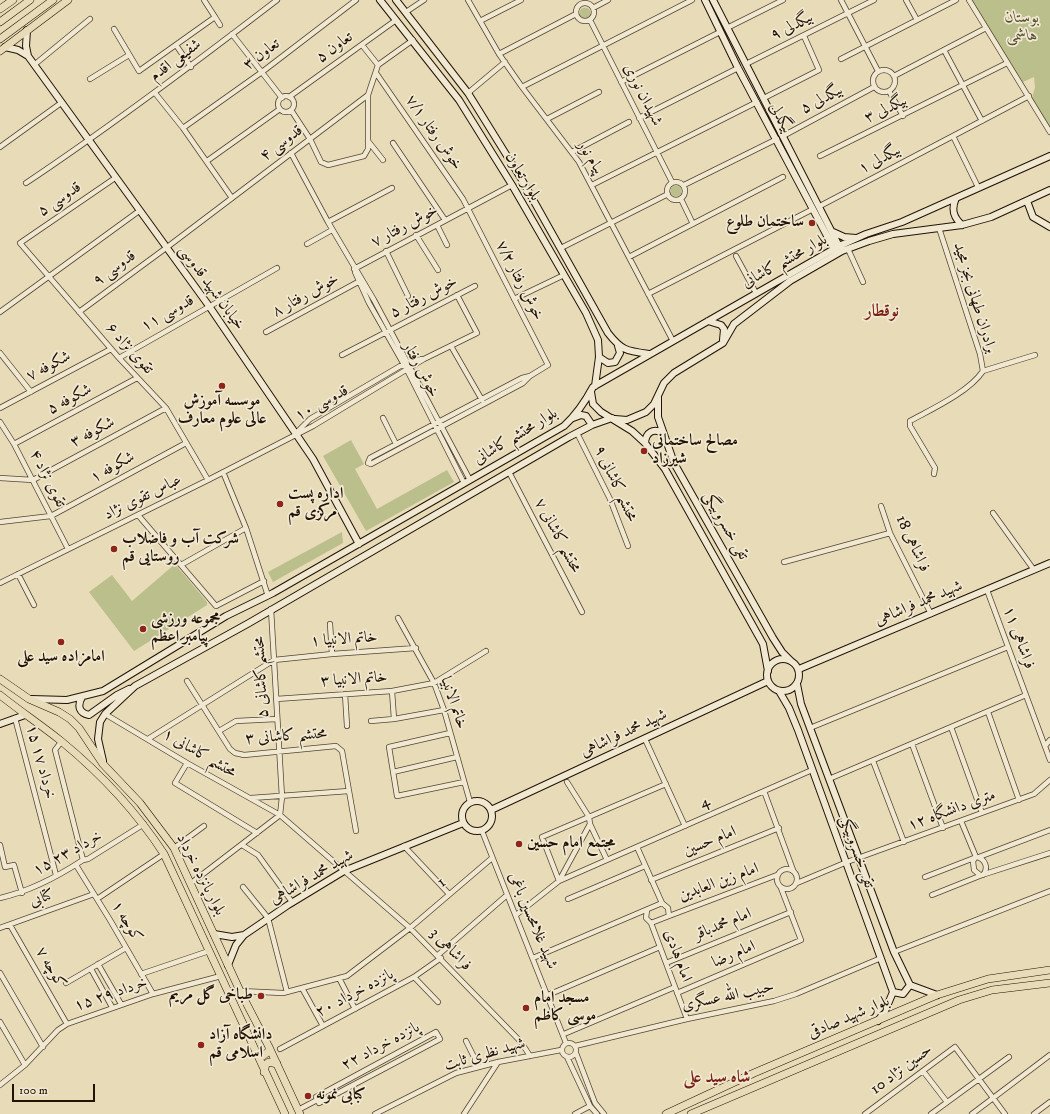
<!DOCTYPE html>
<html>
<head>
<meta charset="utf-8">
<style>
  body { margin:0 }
  #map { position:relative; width:1050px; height:1114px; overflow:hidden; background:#e8dbb8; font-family:"IM FELL DW Pica",serif }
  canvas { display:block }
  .scale { position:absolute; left:12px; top:1084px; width:83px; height:18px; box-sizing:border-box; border:2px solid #221305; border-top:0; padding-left:5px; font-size:12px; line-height:14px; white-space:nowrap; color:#221305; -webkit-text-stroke:3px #f0e8d1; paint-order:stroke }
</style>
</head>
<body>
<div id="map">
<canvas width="1050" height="1114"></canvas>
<div class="scale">100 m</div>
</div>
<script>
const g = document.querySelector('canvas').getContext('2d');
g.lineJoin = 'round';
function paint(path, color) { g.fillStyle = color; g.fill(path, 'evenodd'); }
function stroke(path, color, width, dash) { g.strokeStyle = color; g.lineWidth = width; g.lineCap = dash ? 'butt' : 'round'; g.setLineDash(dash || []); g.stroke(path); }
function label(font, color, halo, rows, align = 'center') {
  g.font = font + ' "IM FELL DW Pica",Amiri,serif'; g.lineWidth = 3.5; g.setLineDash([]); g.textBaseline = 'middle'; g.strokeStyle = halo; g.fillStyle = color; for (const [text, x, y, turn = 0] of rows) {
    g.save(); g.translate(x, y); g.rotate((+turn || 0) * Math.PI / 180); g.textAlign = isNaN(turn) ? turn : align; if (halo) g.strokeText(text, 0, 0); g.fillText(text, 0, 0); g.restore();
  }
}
paint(new Path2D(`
  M970,0H1050V127L1032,98L1035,87L1034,77L1023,82Z
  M579.5 13a5.5 5.5 0 1 1 11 0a5.5 5.5 0 1 1-11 0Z
  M670.5 191a5.5 5.5 0 1 1 11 0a5.5 5.5 0 1 1-11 0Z
  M351,440L364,464L355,469L377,509L447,470L454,482L366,531L323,456Z
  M342,532L343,543L273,582L268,572Z
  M175,564L207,602V605L134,651L89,592L112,575L132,601Z`), '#babf8c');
const minor = new Path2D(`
  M468,0L499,54L522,87L579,162L673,341
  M841,0L878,71
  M906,0L917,20
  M969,0L1050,132
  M576 12a9 9 0 1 1 18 0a9 9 0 1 1-18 0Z
  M593,8L608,0
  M406,12L424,0
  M215,17L220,25
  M590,20L672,182
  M480,21L521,0
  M727,28L783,0
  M114,29L139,71L215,17L204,0
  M232,34L282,98
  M176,45L191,67
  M944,50L982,121
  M499,54L576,14
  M841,59L956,0
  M746,64L874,0
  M34,65L90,19
  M378,65L413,40
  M873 81a11 11 0 1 1 22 0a11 11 0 1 1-22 0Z
  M376,73L463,199L548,365L530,376L523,383L371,464L368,463L370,458L522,378L530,376
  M894,76L986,28
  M90,79L129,55
  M621,82L720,32
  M522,87L692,0
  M889,91L903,116
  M155,93L183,128L232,198
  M468,93L505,62
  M278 104a8 8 0 1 1 16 0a8 8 0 1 1-16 0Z
  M289,97L396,20
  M764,98L819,70L804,36
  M291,110L310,139L321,162L328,165L364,156L368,149V95
  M639,118L738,68
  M547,119L599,92
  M183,128L262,72L356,0
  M783,136L874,87
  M953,136L978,187
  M368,141L383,160
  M393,143L445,220
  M0,147L61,103
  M572,152L629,122
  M291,153L328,222L374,300L470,480
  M820,156L1007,63
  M207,161L280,109
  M115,178L20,243L119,358L166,408L208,480
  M667 191a9 9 0 1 1 18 0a9 9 0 1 1-18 0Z
  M26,183C113,125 195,63 277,0
  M592,185L757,102
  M684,185L777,139
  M681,199L693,224
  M820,206L1029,96
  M328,222L392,188
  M437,225L447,245
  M939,228L980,354L983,371L1035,355
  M416,235L438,270
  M307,244L332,230
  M561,248L668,194
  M848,249L863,282
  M386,251L408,296
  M736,256L756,293
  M629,257L783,177
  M354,269L512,185
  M355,272L369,303L407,370L464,483
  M648,294L813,209
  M514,299L564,275
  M0,312L139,211
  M79,312L166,248L368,95L378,65L362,45
  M266,332L358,282
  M451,346L482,400
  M0,353L31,392
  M342,355L475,286
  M119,358L277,268
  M0,408L111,349
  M383,418L396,444
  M0,422L14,444L68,549
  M298,431L310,419L407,362L422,359
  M577,433L610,499L628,546
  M14,444L137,378
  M223,472L246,528L268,596
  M509,472L582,612
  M934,474L935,468L910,426V421C932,409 969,392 983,371
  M0,478L33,480L166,408
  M881,506L890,533L931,614
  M993,513L1034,570
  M138,515L216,606L264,581
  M0,522L51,516L186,443
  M784,562L890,533
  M181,565L246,528
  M18,574L34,605
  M0,583L208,480L313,426L424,359L477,333L457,295
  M987,590L1050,760
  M271,609L282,797L280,815
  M398,618L434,683L444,710L470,802
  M330,624L332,654
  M187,681L230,749L235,753L244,755L336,746L342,751L356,831
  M392,691L394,719
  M345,694L347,726
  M276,699L392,691L434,683L486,651
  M988,712L1019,800
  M105,714L187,763L280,815L410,928L521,1042L530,1056
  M15,718L56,875
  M371,721L394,719L444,710
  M951,727L982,813
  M810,728L1008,647
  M219,731L236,721L277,719
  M450,733L389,747L397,796L464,782
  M148,739L274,660L332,654L416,648
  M645,739L685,826
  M61,742L55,750L83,860
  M912,744L943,828
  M1045,746L1050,740
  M873,761L904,842
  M187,763L175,783L257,833
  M393,772L457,757
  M829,779L1026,695
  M764,791L793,870
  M251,798L349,791
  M961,821L976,857
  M590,824L607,860
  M482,831L566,1043
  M0,845L5,867L14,865L22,893
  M242,845L258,855L292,902
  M404,846L449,894
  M637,847L662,903
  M174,848L204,826
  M976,857C985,858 989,868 983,875H980L974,870L973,861Z
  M979,857L1050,830
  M76,865L110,920L153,994
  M777 879a10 10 0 1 1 20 0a10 10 0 1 1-20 0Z
  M985,874L1050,853
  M925,877L974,858
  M651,880L779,828
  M559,881L812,770
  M559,881L590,824L589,817L567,782
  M797,883L847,862L1034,794L1050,780
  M190,884L280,815
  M243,887L268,918L287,992
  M932,895L982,875
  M0,898C31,891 57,877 83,860L88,859L144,824
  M97,899L164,854
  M568,899L645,866
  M516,915L559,881L542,837L666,784
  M669,916L777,875
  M651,923L687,1019
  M10,925L67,1024
  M0,928L94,894
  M894,952L1050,891
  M438,955L507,895
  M533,958L662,903L668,908L669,916L651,923L646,918L647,910
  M666,963L791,912
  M98,964L121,1004
  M91,969L112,1007
  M0,973L43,1047
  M141,974L209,951
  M414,977L438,1002
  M339,978L355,1009
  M66,983L126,948
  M302,988L323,1026
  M240,991L283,993L347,976L410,928L492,858
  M677,993L801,940L781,888
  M548,995L660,947
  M0,1022L25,1065
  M436,1032L440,1039L319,1103L316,1097Z
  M564,1034L675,987
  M466,1041L479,1067
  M562 1050a7 7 0 1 1 14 0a7 7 0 1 1-14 0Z
  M575,1046L687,1019L774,1001L796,994L881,958
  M280,1049L414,977L441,958
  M576,1053L595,1103L604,1114
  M567,1057L590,1106L597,1114
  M923,1071L947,1102
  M0,1085L25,1065L58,1030L67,1024L153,994L221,976
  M298,1110L317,1100
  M375,1114L456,1073L498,1062L561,1050
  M464,1114L498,1062
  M575,1114L590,1106
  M865,1114L955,1047L1005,1114
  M931,1114L1009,1057
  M972,1114L1050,1055
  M1034,1114L1050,1102`);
const secondary = new Path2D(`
  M380,0L459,100L512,185L586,313L598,340L599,357L595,386
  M396,0L468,93L522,180L608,333C622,351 627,351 650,354
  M705,0L738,68L834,249
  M713,0L839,246
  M27,30L26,46L28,56L209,306L313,459L359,544
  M5,47L18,50L28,56
  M956,198C951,209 953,217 962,225
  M1027,201L1033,217L1050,227
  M833,232L844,237L856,238
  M708,321L721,325L724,329L723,340
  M599,357L608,363L615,362L620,353L618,346
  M591,392L593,404L601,412L632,431L645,443L665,469L763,644L768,671
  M658,397V417L674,463L773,638L782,652L792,662
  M573,418L581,415L586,416L592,425
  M615,419L627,420L646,412L654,404L664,383L674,373L723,343L734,324L790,281L842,251L869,241L893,234L962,225L991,217L1050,190
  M645,443C646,432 653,428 663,433
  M767 675a16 16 0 1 1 32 0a16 16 0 1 1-32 0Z
  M799,669L1050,563
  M797,684L801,704L894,952L910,985L937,995
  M779,691L789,708L798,730L893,992L885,1011L878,1021
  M82,697C77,706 79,713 89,715L117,695L129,689
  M31,699L67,700L103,691L226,616L273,593L564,426C576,415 585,402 593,387L839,246L866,234L902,222L1050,156
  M0,724L25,715
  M103,761L98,739L100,722L105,714L135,686L249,623L569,437L592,425L612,418
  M462 816a15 15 0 1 1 30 0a15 15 0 1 1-30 0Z
  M491,810L768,681
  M214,934L232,937L244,935
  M228,965L236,945L244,935L288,905L344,871L463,823
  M893,992L903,994L910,985`);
const primary = new Path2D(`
  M0,9L13,0
  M0,22L30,0
  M0,39L53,0
  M0,51L68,0
  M0,679L29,699L59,712L70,719L79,728L103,764L140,803L174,848L240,991L269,1047L300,1114
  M0,695C20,711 41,725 61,741C100,773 136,811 164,854L285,1114
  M255,1053L263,1056L269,1051V1047
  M264,1072L266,1064L269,1062L277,1064
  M666,1114L754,1073L937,995L988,979L1050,970
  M691,1114L959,1000L992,990L1050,983`);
stroke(minor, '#544532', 6);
stroke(secondary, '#221305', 8);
stroke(primary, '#221305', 8);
stroke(minor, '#f0e8d1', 4.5);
stroke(secondary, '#f0e8d1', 6);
stroke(primary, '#e8dbb8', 7);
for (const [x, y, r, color] of [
  [812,223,4,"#8f2418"],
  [222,386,4,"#8f2418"],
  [644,451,4,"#8f2418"],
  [280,504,4,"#8f2418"],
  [114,549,4,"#8f2418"],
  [143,629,4,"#8f2418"],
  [61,642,4,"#8f2418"],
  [519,844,4,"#8f2418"],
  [261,996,4,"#8f2418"],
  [526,1008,4,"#8f2418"],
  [201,1045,4,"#8f2418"],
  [308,1096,4,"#8f2418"]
]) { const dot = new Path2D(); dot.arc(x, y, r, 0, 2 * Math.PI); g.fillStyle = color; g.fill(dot); stroke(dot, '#f0e8d1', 1.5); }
label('italic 16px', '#574f34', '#f0e8d1', [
  ["بوستان",1022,19],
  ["هاشمی",1022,37]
]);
label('16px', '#221305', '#f0e8d1', [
  ["بیگدلی ۹",792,27,-27],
  ["تعاون ۵",335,48,-36],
  ["تعاون ۳",262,55,-37],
  ["شفیعی اقدم",176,61,-37],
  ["شهیدان نوری",642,95,63],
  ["بیگدلی ۵",822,100,-28],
  ["بیگدلی ۳",886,110,-26],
  ["بیگدلی",780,118,62],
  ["خوش رفتار ۷/۱",433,133,55],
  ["قدوسی ۴",282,144,-37],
  ["پیام نور",590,158,58],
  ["بیگدلی ۱",880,160,-28],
  ["بلوار تعاون",522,177,59],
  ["قدوسی ۵",60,200,-34],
  ["خوش رفتار ۷",405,227,-28],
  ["بلوار محتشم کاشانی",785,262,-29],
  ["قدوسی ۹",115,269,-36],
  ["خوش رفتار ۷/۲",519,281,63],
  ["خیابان شهید قدوسی",211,288,54],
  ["خوش رفتار ۸",306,296,-29],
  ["خوش رفتار ۵",424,298,-27],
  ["برادران طهانی بجز مجید",974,298,73],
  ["قدوسی ۱۱",168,314,-29],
  ["تقوی نژاد ۶",129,349,48],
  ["شکوفه ۷",49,367,-28],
  ["خوش رفتار",420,370,62],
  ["شکوفه ۵",70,400,-28],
  ["قدوسی ۱۰",322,404,-28],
  ["شکوفه ۳",93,433,-28],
  ["بلوار محتشم کاشانی",516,437,-31],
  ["شکوفه ۱",113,468,-29],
  ["تقوی نژاد ۴",47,479,63],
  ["محتشم کاشانی ۹",615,484,65],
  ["عباس تقوی نژاد",143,498,-26],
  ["تقی خسروبیگی",725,526,60],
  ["محتشم کاشانی ۷",557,536,62],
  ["فراشاهی 18",912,544,65],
  ["شهید محمد فراشاهی",919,604,-23],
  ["فراشاهی ۱۱",1018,638,70],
  ["خاتم الانبیا ۱",344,640,-4],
  ["محتشم کاشانی ۵",262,677,-93],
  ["خاتم الانبیا ۳",354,680,-4],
  ["خاتم الانبیا",453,703,71],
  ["شهید محمد فراشاهی",624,734,-25],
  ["محتشم کاشانی ۳",286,737,-4],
  ["محتشم کاشانی ۱",199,754,30],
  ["۱۵ خرداد ۱۷",40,762,75],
  ["4",705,803,-24],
  ["۱۲ متری دانشگاه",952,811,-20],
  ["امام حسین",710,842,-22],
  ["تقی خسروبیگی",856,852,70],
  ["۱۵ خرداد ۲۳",68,854,-29],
  ["بلوار پانزده خرداد",200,875,63],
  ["شهید محمد فراشاهی",312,878,-30],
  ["1",442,883,-41],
  ["امام زین العابدین",719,883,-20],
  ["کتابی",42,899,-20],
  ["شهید غلامحسین باغی",532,921,67],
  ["کوچه ۱",126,922,59],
  ["امام محمدباقر",723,925,-22],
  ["فراشاهی 3",450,950,46],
  ["امام رضا",734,955,-23],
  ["امام هادی",677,956,70],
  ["کوچه ۷",50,968,60],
  ["پانزده خرداد ۲۰",355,994,-28],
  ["۱۵ خرداد ۲۹",111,995,-19],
  ["حبیب الله عسگری",728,997,-12],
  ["بلوار شهید صادقی",849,1018,-23],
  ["پانزده خرداد ۲۲",381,1047,-28],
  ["شهید نظری ثابت",485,1055,-16],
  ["حسین نژاد 10",902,1070,-37]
]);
label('bold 16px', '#221305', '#f0e8d1', [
  ["ساختمان طلوع",804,223,"right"],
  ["موسسه آموزش",222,402,"center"],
  ["عالی علوم معارف",222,420,"center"],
  ["مصالح ساختمانی",652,442],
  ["شیرزاد",652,460],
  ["اداره پست",288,495],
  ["مرکزی قم",288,513],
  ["شرکت آب و فاضلاب",122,540],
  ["روستایی قم",122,558],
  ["مجموعه ورزشی",151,620],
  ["پیامبر اعظم",151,638],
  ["امامزاده سید علی",61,658,"center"],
  ["مجتمع امام حسین",527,844],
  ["طباخی گل مریم",253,996,"right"],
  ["مسجد امام",534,999],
  ["موسی کاظم",534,1017],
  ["دانشگاه آزاد",209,1036],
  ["اسلامی قم",209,1054],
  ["کبابی نمونه",316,1096]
], 'left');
label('bold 17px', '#7a1f14', '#f0e8d1', [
  ["نوقطار",882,312],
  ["شاه سید علی",717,1078]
]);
</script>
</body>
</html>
